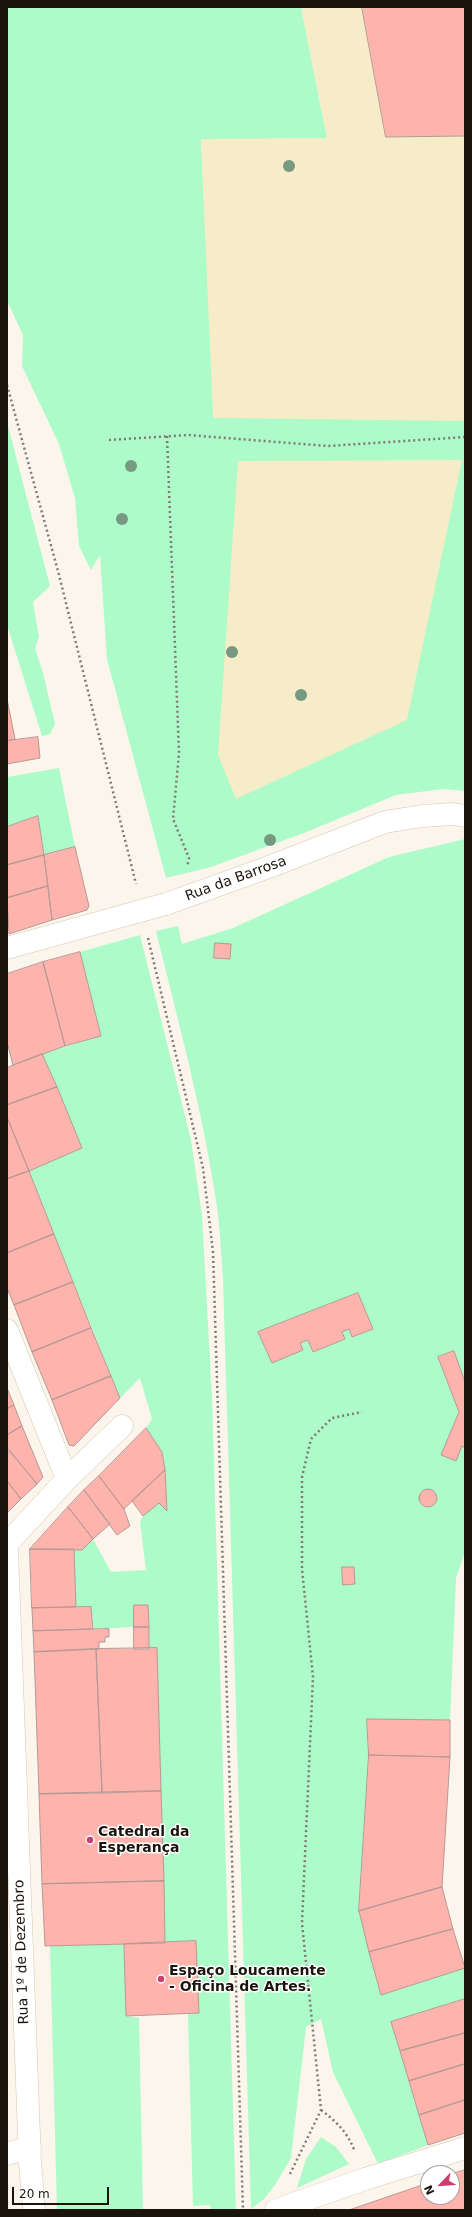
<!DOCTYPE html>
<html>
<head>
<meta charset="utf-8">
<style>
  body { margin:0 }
  #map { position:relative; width:472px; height:2217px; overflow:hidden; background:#fcf5eb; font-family:"DejaVu Sans",sans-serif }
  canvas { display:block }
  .frame { position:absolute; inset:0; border:8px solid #1a140c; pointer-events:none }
  .north { position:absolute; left:420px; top:2165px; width:40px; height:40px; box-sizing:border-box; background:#fff; border:1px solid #a3a19e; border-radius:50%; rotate:245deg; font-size:11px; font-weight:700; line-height:16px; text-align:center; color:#1a140c }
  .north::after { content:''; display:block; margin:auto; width:14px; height:18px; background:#cb3f6f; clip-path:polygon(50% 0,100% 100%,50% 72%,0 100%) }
  .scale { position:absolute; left:12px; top:2187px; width:97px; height:18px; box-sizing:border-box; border:2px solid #1a140c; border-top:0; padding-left:5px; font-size:12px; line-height:14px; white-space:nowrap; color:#1a140c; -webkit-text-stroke:3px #fff; paint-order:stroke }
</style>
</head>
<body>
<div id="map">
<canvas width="472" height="2217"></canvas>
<div class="frame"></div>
<div class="north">N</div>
<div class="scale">20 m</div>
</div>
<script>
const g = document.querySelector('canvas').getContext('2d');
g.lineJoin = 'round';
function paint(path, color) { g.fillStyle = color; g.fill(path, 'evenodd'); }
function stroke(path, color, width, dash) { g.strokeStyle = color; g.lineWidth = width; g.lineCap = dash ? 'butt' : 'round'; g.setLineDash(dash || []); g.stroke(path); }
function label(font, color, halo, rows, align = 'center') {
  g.font = font + ' "DejaVu Sans",sans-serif'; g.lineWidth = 3; g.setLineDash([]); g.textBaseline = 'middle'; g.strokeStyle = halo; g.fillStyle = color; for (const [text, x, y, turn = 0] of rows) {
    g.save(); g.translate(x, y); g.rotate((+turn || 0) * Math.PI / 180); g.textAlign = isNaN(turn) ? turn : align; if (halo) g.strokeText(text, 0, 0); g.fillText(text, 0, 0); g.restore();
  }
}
paint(new Path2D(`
  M7,7H301L327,138L201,140L209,305L465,416V791L443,789L396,795L304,833L211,867L166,878L107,659L100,555L91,570L79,546L75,498L59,444L22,366L23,335L7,301Z
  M7,422L50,586L33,602L39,637L35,648L43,673L55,724L50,734L42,736L7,625Z
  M59,768L75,847L44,855L38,816L7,827V777Z
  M465,839V1382L453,1352L438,1357L459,1412L442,1455L462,1446L465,1448V1552L456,1578L450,1720L367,1719L369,1755L359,1911L381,1995L465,1968V1999L391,2022L428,2145L378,2164L333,2072L321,2019L306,2027L291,2158L275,2185L264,2199L251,2209L223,1279C221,1253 220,1226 216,1200C202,1109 178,1020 156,931L178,926L182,944L233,928L389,857ZM358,1293L373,1329L353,1337L349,1329L342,1332L345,1339L314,1352L308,1340L300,1343L302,1350L272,1363L258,1332Z
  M140,935L191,1140L202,1215L212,1397L236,2210H211L210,2205L193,2206L188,2014L199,2013L196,1941L165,1943L157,1648L149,1649L148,1605H134V1627L94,1629L91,1607H76L74,1549L93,1539L111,1572L146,1570L140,1522L143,1516L159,1503L167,1510L162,1452L146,1428L152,1419L140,1378L120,1398L29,1171L82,1148L42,1054L101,1036L80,952Z
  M124,1944L126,2016L139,2018L143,2210H57L50,1946Z
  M321,2137L336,2147L349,2164L297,2188L306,2159Z`), '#acfbc8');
paint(new Path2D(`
  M301,7H362L386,137L465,136V421L213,418L201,139L327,138Z
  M462,460L407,720L236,799L218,755L238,461Z`), '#f6ecc7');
const building = new Path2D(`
  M362,7H465V136L386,137Z
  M7,699L15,739L7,741Z
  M38,737L40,758L7,764V741Z
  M38,816L44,855L7,865V827Z
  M75,847L89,906L87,910L52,920L44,855Z
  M44,855L48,886L7,898V865Z
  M48,886L52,920L9,934L7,898Z
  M215,943L231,944L230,959L214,958Z
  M80,952L101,1036L65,1046L43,962Z
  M43,962L65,1046L13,1065L7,1042V974Z
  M42,1054L57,1087L7,1105V1068Z
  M57,1087L82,1148L29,1171L7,1117V1105Z
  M9,1122L29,1171L7,1179V1123Z
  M29,1171L54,1234L7,1253V1179Z
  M54,1234L73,1282L14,1305L7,1288V1253Z
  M73,1282L91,1328L32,1352L14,1305Z
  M358,1293L373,1329L352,1337L349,1329L342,1332L345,1339L313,1352L308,1340L300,1343L303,1350L272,1363L258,1332Z
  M91,1328L111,1376L52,1400L32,1352Z
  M454,1351L465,1382V1448L462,1446L456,1461L441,1455L459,1412L438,1357Z
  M111,1376L120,1398L74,1446L69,1445L52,1400Z
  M7,1388L14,1405L7,1409Z
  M14,1405L22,1426L7,1435V1409Z
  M22,1426L43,1477L37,1484L7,1448V1435Z
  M146,1428L162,1452L165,1470L124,1509L99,1476Z
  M10,1451L37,1484L21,1499L7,1481V1454Z
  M165,1470L167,1511L159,1503L143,1516L132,1501Z
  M99,1476L124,1509L130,1526L117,1535L84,1490Z
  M7,1481L21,1499L7,1513Z
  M419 1498a9 9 0 1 1 18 0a9 9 0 1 1-18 0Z
  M84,1490L110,1524L93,1539L68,1507Z
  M68,1507L93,1539L82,1550L30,1549Z
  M30,1549H74L76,1607L32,1608Z
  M342,1567H354L355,1584L343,1585Z
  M134,1605H148L149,1627H134Z
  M91,1607L93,1629L33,1631L32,1608Z
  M134,1627H149V1649H134Z
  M109,1629V1637H105V1642H99V1649L34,1652L33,1631Z
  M157,1648L161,1791L102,1793L96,1649Z
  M96,1649L102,1793L39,1794L34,1652Z
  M367,1719L450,1720V1757L369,1755Z
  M369,1755L450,1757L442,1887L359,1911Z
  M161,1791L164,1881L42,1884L39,1794Z
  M164,1881L165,1943L45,1946L42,1884Z
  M442,1887L453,1929L369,1952L359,1911Z
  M453,1929L465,1968L381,1995L369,1952Z
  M196,1941L199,2013L126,2016L124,1944Z
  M465,1999V2033L400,2051L391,2022Z
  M465,2033V2064L409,2081L400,2051Z
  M465,2064V2100L419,2115L409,2081Z
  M465,2100V2133L428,2145L419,2115Z
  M465,2170V2210H349L428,2183V2197H452V2174Z`);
paint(building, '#feb4ad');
stroke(building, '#b69895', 1);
const minor = new Path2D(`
  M166,904L269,867L385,822L422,816L453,814L465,816
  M7,948L126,915
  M7,1330L67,1479
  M7,1544L67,1479L122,1426
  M7,1550L30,2162L34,2210
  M7,2154L30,2147
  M276,2210L365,2179L465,2148`);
stroke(minor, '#d7c6af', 23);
stroke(new Path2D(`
  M7,385L58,571L136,884
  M167,436L179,753L173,819L189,858L187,867
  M109,440L188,435L328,446L465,437
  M148,938L203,1168L213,1252L243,2210
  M321,2110C337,2122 348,2133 355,2152
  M290,2174L321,2110L302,1923L313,1677L302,1569V1477L311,1439L332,1418L362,1412`), '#807a71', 2.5, [2, 3]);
stroke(minor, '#fff', 22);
const minorBridge = new Path2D(`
  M126,915L166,904`);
stroke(minorBridge, '#d7c6af', 23, []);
stroke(minorBridge, '#fff', 22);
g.fillStyle = '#779881';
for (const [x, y] of [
  [289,166],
  [131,466],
  [122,519],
  [232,652],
  [301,695],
  [270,840]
]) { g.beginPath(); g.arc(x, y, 6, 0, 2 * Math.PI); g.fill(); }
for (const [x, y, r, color] of [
  [90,1840,4,"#cb3f6f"],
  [161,1979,4,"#cb3f6f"]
]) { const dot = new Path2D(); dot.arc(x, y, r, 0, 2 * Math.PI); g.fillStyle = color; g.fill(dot); stroke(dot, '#fff', 1.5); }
label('14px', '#1a140c', '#fff', [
  ["Rua da Barrosa",236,879,-20],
  ["Rua 1º de Dezembro",22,1952,-92]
]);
label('bold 14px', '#1a140c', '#fff', [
  ["Catedral da",98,1832],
  ["Esperança",98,1848],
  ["Espaço Loucamente",169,1971],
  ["- Oficina de Artes.",169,1987]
], 'left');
</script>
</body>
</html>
